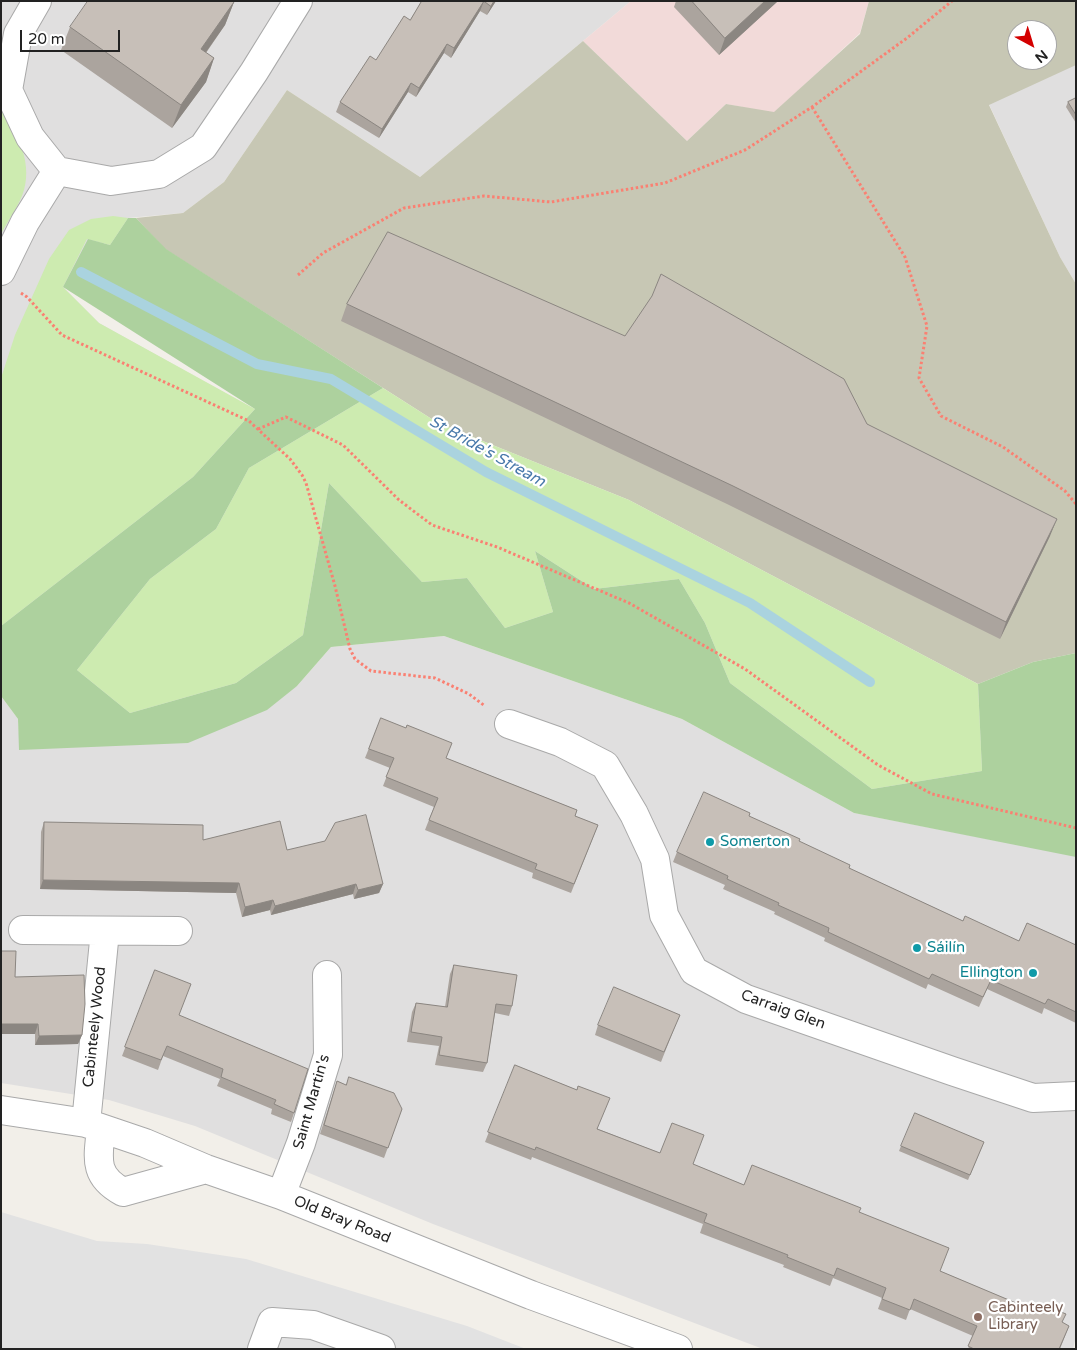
<!DOCTYPE html>
<html>
<head>
<meta charset="utf-8">
<style>
  body { margin:0 }
  #map { position:relative; width:1077px; height:1350px; overflow:hidden; background:#f2efe9; font-family:"Varela Round",sans-serif }
  canvas { display:block }
  .frame { position:absolute; inset:0; border:2px solid #222; pointer-events:none }
  .north { position:absolute; left:1007px; top:20px; width:50px; height:50px; box-sizing:border-box; background:#fff; border:1px solid #a7a7a7; border-radius:50%; rotate:141deg; font-size:14px; font-weight:700; line-height:20px; text-align:center; color:#222 }
  .north::after { content:''; display:block; margin:auto; width:18px; height:22px; background:#d40000; clip-path:polygon(50% 0,100% 100%,50% 72%,0 100%) }
  .scale { position:absolute; left:20px; top:30px; width:100px; height:22px; box-sizing:border-box; border:2px solid #222; border-top:0; padding-left:6px; font-size:15px; line-height:18px; white-space:nowrap; color:#222; -webkit-text-stroke:4px #fff; paint-order:stroke }
</style>
</head>
<body>
<div id="map">
<canvas width="1077" height="1350"></canvas>
<div class="frame"></div>
<div class="north">N</div>
<div class="scale">20 m</div>
</div>
<script>
const g = document.querySelector('canvas').getContext('2d');
g.lineJoin = 'round';
function paint(path, color) { g.fillStyle = color; g.fill(path, 'evenodd'); }
function stroke(path, color, width, dash) { g.strokeStyle = color; g.lineWidth = width; g.lineCap = dash ? 'butt' : 'round'; g.setLineDash(dash || []); g.stroke(path); }
function label(font, color, halo, rows, align = 'center') {
  g.font = font + ' "Varela Round",sans-serif'; g.lineWidth = 4.5; g.setLineDash([]); g.textBaseline = 'middle'; g.strokeStyle = halo; g.fillStyle = color; for (const [text, x, y, turn = 0] of rows) {
    g.save(); g.translate(x, y); g.rotate((+turn || 0) * Math.PI / 180); g.textAlign = isNaN(turn) ? turn : align; if (halo) g.strokeText(text, 0, 0); g.fillText(text, 0, 0); g.restore();
  }
}
paint(new Path2D(`
  M1,1H631L420,177L287,90L224,182L183,213L128,218L63,287L99,323L254,409L1,626Z
  M1076,1V284L1060,257L960,42ZM1017,30H1047V60H1017Z
  M444,636L682,719L854,813L1076,856V1336L1073,1349H763L433,1224L195,1126L109,1100L1,1083V696L18,719L20,750L297,686L331,647Z`), '#e0dfdf');
paint(new Path2D(`
  M631,1H869L860,33L774,113L726,104L687,141L583,41Z`), '#f2dad9');
paint(new Path2D(`
  M869,1H1076V65L989,105L1060,257L1076,284V653L1033,662L978,684L629,500L438,423L165,249L136,218L183,213L224,182L287,90L420,177L583,41L687,141L726,104L774,112L860,34ZM1017,30H1047V60H1017Z`), '#c7c7b4');
paint(new Path2D(`
  M1,103C14,129 33,159 24,190C20,204 8,221 1,234Z
  M113,216L128,218L110,245L87,239L63,287L99,323L255,409L193,477L1,626V378L15,335L49,259L69,230L91,219Z
  M383,388L438,423L629,500L978,684L982,771L872,789L730,683L705,623L679,579L594,589L535,551L553,612L505,628L467,578L422,582L329,483L303,635L236,683L130,713L77,670L150,579L216,529L249,468Z`), '#cdebb0');
paint(new Path2D(`
  M128,218H136L166,249L383,388L249,468L216,529L150,579L77,670L130,713L236,683L303,635L329,483L422,582L467,578L505,628L553,612L535,551L594,589L679,579L705,623L730,683L872,789L982,771L978,684L1033,662L1076,653V857L854,813L682,719L444,636L331,647L297,686L267,710L188,743L19,750L18,719L1,696V626L193,477L255,409L63,287L88,239L110,245Z`), '#add19e');
paint(new Path2D(`
  M1,1212L97,1241L147,1244L246,1259L467,1326L526,1349H1Z`), '#e2e2e2');
stroke(new Path2D(`
  M81,272L257,364L331,379L486,472L750,603L870,682`), '#aad3df', 10);
const minor = new Path2D(`
  M37,1L18,34L8,90L30,137L57,171L111,181L159,174L203,147L254,72L298,1
  M1,271L25,222L57,171
  M509,724L560,742L605,765L634,814L655,859L664,915L694,971L746,999L952,1071L1033,1098L1076,1096
  M23,930L178,931
  M1,1110L86,1123L145,1143L206,1169L281,1195L531,1295L678,1349
  M86,1123L105,931
  M101,1129C98,1158 93,1176 123,1192L206,1169
  M281,1195L301,1143L328,1055L327,975
  M262,1349L272,1322L313,1325L381,1349`);
stroke(minor, '#a9a9a9', 30);
stroke(new Path2D(`
  M812,107L905,257L927,326L919,378L941,416L1003,447L1065,491L1076,504
  M298,275L323,253L404,208L484,196L551,202L665,183L745,150L812,107L907,38L952,1
  M21,293L27,297L62,335L249,421L290,459L302,475L306,483L335,586L350,649L355,659L371,671L435,678L469,694L485,706
  M258,429L286,417L343,445L399,500L432,525L497,547L629,603L745,669L878,765L932,794L1076,828`), '#fa8072', 3, [2.5, 2.5]);
stroke(minor, '#fff', 28);
paint(new Path2D(`
  M422,1H496L487,15L480,11L451,58L444,53L416,97L408,92L379,138L336,112L340,102L410,20Z
  M676,1H778L719,55L674,7Z
  M234,2L225,25L206,53L214,58L206,82L172,128L61,50L70,27Z
  M1076,98V123L1066,107L1068,102Z
  M347,304L625,336L867,424L1050,536L1000,639L727,504L341,321Z
  M381,718L446,758L577,810L575,816L598,825L571,893L532,878L533,873L425,830L434,807L383,786L390,768L365,758Z
  M749,816L849,868L963,921L1019,941L1076,945V1023L1044,1008L1042,1014L987,989L979,1007L928,984L926,989L824,941L825,938L774,914L775,912L723,889L725,885L673,862L677,852Z
  M44,822L287,850L383,884L379,893L354,899L353,894L271,915L270,910L242,917L236,893L40,889L41,832Z
  M1,951L15,977L82,1035L78,1044L35,1045V1034H1Z
  M454,965L512,1006L509,1016L495,1013L487,1063L483,1072L435,1065L439,1046L407,1042L412,1012L416,1003L445,1007L450,974Z
  M155,970L179,1015L294,1113L291,1122L271,1114L272,1109L217,1086L220,1079L163,1056L158,1070L122,1056Z
  M676,1024L661,1062L595,1035L598,1025Z
  M515,1065L577,1090L598,1129L660,1153L693,1164L744,1185L859,1212L940,1271L1069,1326L1060,1349H968L973,1336L910,1309L906,1320L878,1309L882,1298L833,1278L830,1286L783,1267L784,1265L700,1233L703,1224L532,1157L531,1160L485,1142Z
  M337,1081L402,1109L384,1158L320,1134Z
  M984,1142L968,1180L899,1151L901,1146Z`), '#aba49e');
paint(new Path2D(`
  M484,1L480,11L451,58L454,48Z
  M494,1H496L487,15L491,6Z
  M765,1H778L719,55L725,38Z
  M234,2L225,25L192,72L201,49Z
  M447,44L444,53L416,97L419,88Z
  M214,58L206,82L172,128L181,105Z
  M411,83L408,92L379,138L382,129Z
  M1057,519L1050,536L1000,639L1006,622Z
  M43,880L239,883L236,893L40,889Z
  M356,884L353,894L271,915L275,906Z
  M383,884L379,893L354,899L358,890Z
  M273,900L270,910L242,917L245,907Z
  M1,1024H38L35,1034H1Z
  M82,1035L78,1044L35,1045L39,1036Z`), '#8b8681');
const building = new Path2D(`
  M88,1H233L234,2L201,49L214,58L181,105L70,27Z
  M422,1H484L454,48L447,44L419,88L411,83L382,129L340,102L370,56L376,60L404,16L410,20Z
  M484,1H494L491,6Z
  M692,1H765L725,38Z
  M1076,98V115L1068,102Z
  M388,232L625,336L652,296L661,274L844,379L867,424L1057,519L1006,622L733,486L347,304Z
  M381,718L406,728L407,725L452,743L446,758L577,810L575,816L598,825L574,884L535,869L537,864L429,820L438,798L386,777L394,758L369,749Z
  M704,792L750,813L749,816L800,839L799,841L850,865L849,868L963,921L965,916L1019,941L1027,923L1076,945V1012L1048,999L1045,1004L991,980L983,997L932,974L929,979L828,932L829,928L778,905L779,903L727,879L728,876L677,852Z
  M366,815L383,884L358,890L356,884L275,906L273,900L245,907L239,883L43,880L44,822L203,825V840L280,821L287,850L325,841L335,823Z
  M1,951H16L15,977L84,975L85,1004L82,1035L39,1036L38,1024H1Z
  M454,965L517,975L512,1006L496,1004L487,1063L439,1055L442,1037L411,1032L416,1003L447,1007Z
  M155,970L191,984L179,1015L308,1069L294,1113L274,1104L276,1100L221,1077L223,1069L167,1046L161,1060L125,1047Z
  M614,987L680,1015L664,1052L598,1025Z
  M515,1065L577,1090L578,1086L610,1098L597,1129L660,1153L672,1123L704,1135L693,1164L744,1185L752,1165L861,1208L859,1212L949,1248L940,1271L1035,1311L1039,1303L1066,1314L1062,1322L1069,1326L1059,1349H974L968,1346L977,1326L914,1299L910,1310L882,1299L886,1288L837,1268L834,1276L787,1257L788,1255L704,1222L707,1214L536,1147L535,1150L488,1132Z
  M349,1077L394,1093L402,1109L388,1148L324,1125L337,1081L346,1085Z
  M915,1113L984,1142L970,1175L901,1146Z`);
paint(building, '#c7bfb8');
stroke(building, '#8b8681', 1);
for (const [x, y, r, color] of [
  [710,842,5,"#0f9aa8"],
  [917,948,5,"#0f9aa8"],
  [1033,973,5,"#0f9aa8"],
  [978,1317,5,"#8d6e63"]
]) { const dot = new Path2D(); dot.arc(x, y, r, 0, 2 * Math.PI); g.fillStyle = color; g.fill(dot); stroke(dot, '#fff', 2); }
label('15px', '#0d838f', '#fff', [
  ["Somerton",720,842],
  ["Sáilín",927,948],
  ["Ellington",1023,973,"right"]
], 'left');
label('15px', '#222', '#fff', [
  ["Carraig Glen",783,1010,20],
  ["Cabinteely Wood",95,1027,-84],
  ["Saint Martin's",312,1102,-74],
  ["Old Bray Road",342,1220,22]
]);
label('15px', '#785e54', '#fff', [
  ["Cabinteely",988,1308],
  ["Library",988,1325]
], 'left');
label('italic 16px', '#4a7aab', '#fff', [
  ["St Bride's Stream",487,452,29]
]);
</script>
</body>
</html>
